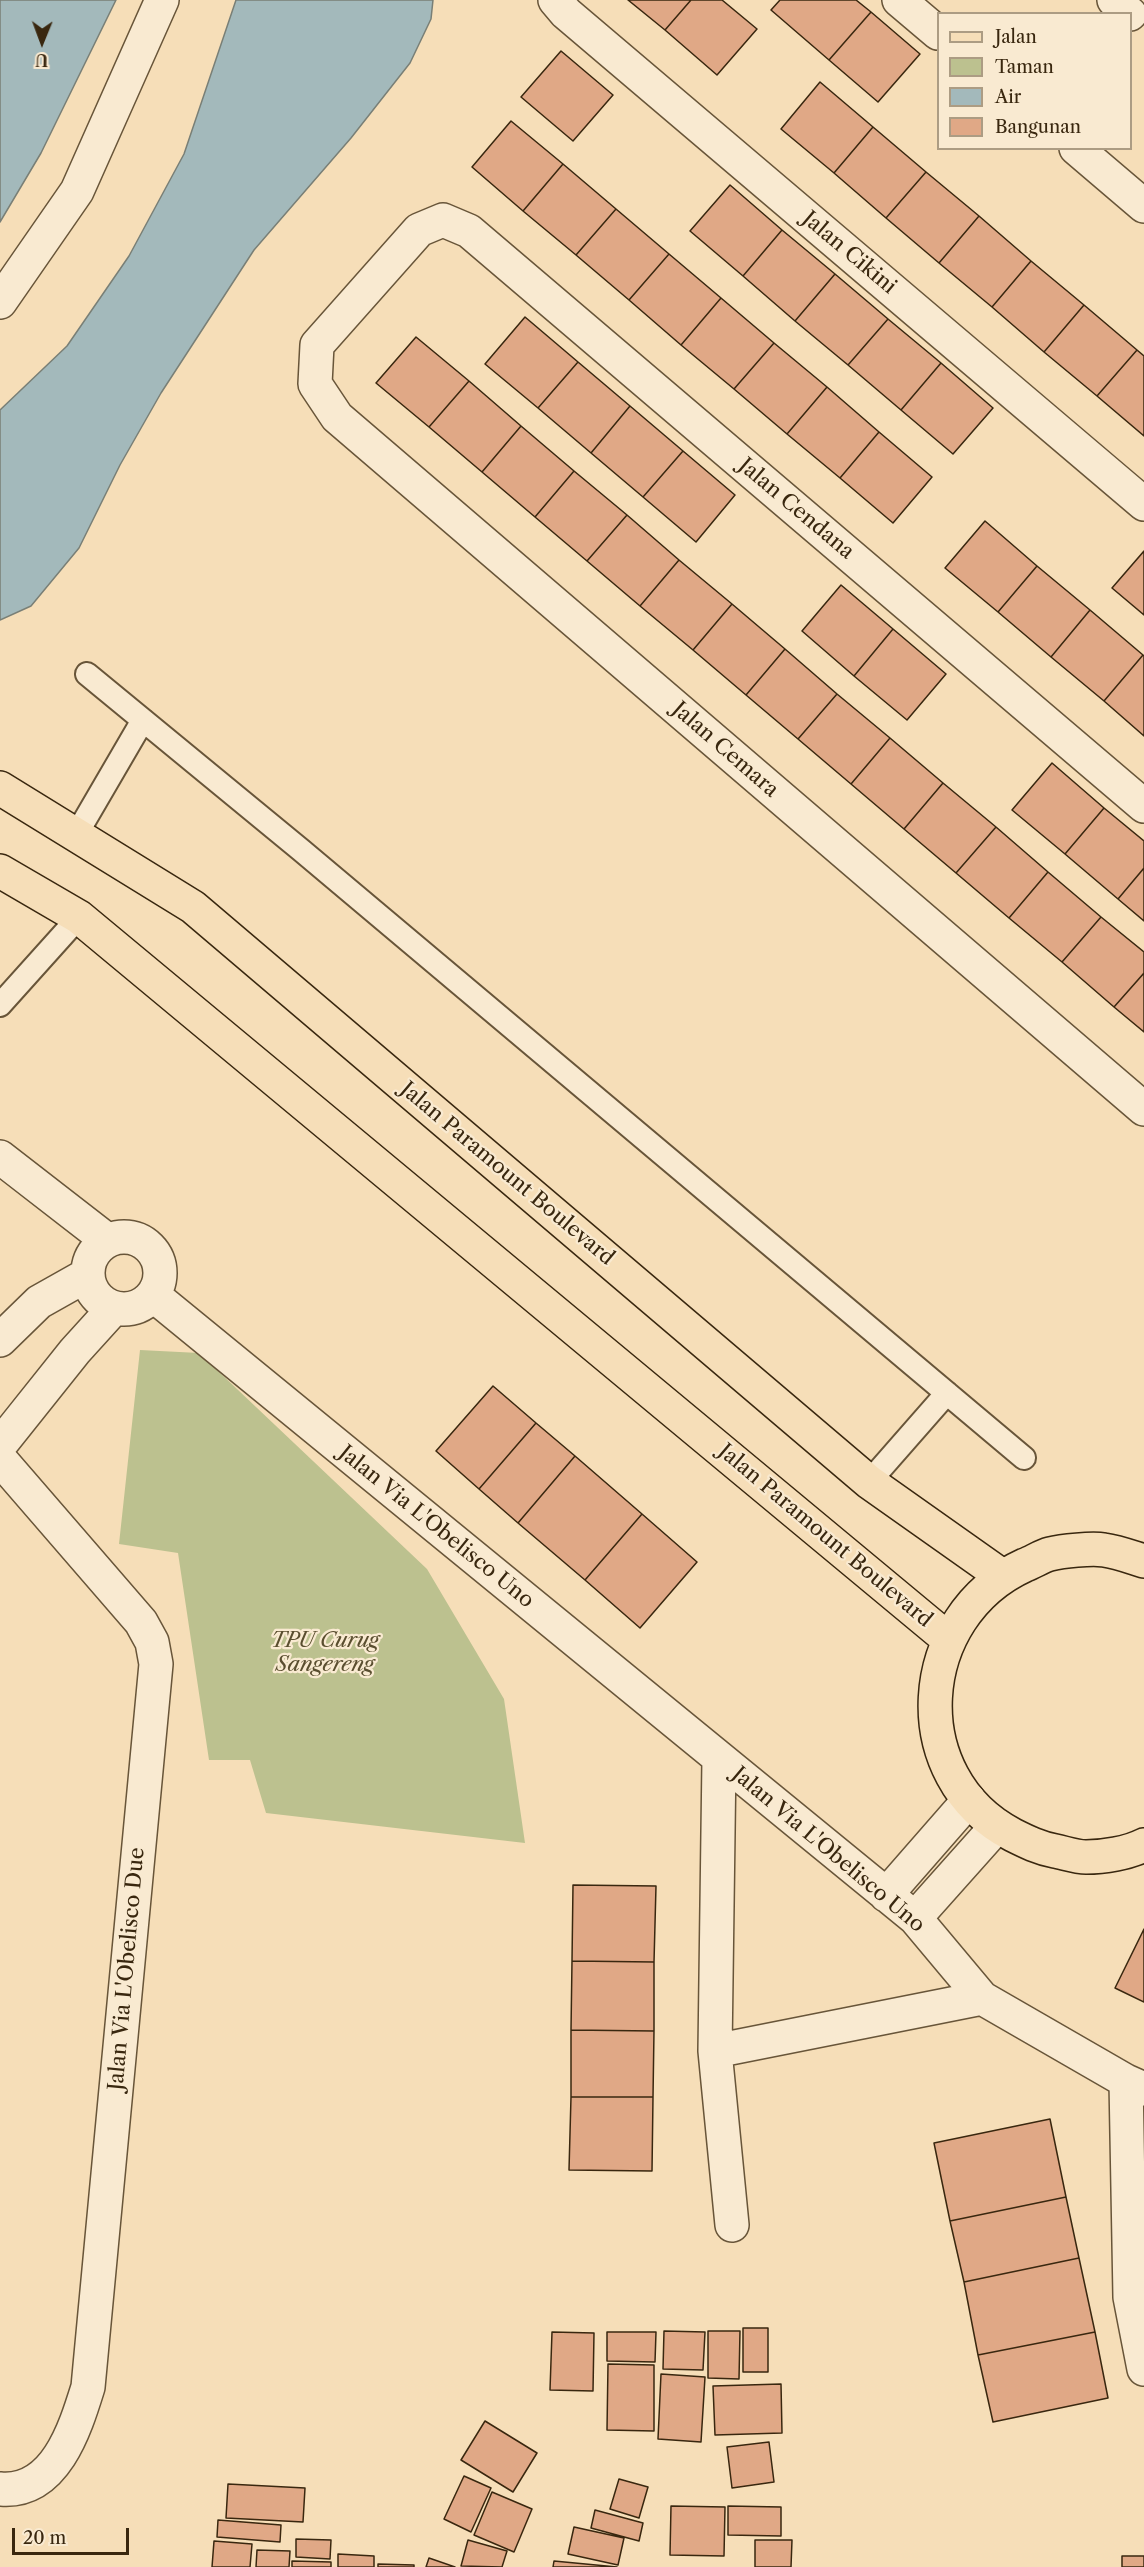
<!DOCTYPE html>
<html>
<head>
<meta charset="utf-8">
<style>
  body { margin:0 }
  #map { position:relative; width:1144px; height:2567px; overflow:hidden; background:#f6deb8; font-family:"Libre Caslon Text",serif }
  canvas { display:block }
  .legend { position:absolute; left:937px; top:12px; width:195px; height:138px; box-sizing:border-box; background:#f9ead1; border:2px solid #ac9c83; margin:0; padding:8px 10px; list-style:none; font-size:18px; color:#39270f }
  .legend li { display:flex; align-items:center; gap:12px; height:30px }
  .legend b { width:30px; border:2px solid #ac9c83 }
  .north { position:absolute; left:12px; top:12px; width:60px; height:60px; -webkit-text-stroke:4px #f9ead1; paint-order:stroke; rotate:181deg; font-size:16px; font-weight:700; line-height:24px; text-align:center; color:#39270f }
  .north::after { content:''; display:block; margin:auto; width:21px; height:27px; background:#39270f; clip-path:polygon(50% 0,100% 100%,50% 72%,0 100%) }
  .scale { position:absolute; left:12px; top:2528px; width:117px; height:27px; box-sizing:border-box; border:3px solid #39270f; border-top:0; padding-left:8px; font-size:18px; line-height:21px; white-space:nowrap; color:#39270f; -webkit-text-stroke:4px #f9ead1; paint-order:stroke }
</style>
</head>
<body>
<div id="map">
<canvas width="1144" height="2567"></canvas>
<ul class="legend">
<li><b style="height:8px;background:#f6deb8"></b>Jalan</li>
<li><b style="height:16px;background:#bcc18f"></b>Taman</li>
<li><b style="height:16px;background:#a3b9bb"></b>Air</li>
<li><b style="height:16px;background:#e0a886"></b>Bangunan</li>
</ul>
<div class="north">U</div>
<div class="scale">20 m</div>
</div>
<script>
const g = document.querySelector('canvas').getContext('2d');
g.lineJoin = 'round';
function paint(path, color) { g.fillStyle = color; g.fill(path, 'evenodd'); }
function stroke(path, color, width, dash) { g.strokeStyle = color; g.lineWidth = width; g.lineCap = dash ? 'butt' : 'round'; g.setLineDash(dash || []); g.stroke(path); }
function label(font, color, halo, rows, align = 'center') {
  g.font = font + ' "Libre Caslon Text",serif'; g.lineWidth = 4.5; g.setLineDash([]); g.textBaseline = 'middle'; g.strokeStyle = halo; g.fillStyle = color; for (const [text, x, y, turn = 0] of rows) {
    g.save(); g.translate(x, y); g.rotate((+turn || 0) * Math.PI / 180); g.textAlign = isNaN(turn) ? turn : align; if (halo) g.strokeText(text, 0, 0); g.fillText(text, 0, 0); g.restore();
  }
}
paint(new Path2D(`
  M140,1350L199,1353L427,1569L504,1699L525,1843L266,1813L250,1760H209L178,1553L119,1544Z`), '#bcc18f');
const water = new Path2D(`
  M0,0H116L41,153L0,222Z
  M236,0H433L431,19L410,63L351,138L254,250L161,393L120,465L79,548L31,606L0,620V410L67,346L129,256L184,154Z`);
paint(water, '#a3b9bb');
stroke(water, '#797f76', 1.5);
const building = new Path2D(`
  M628,0H691L665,30Z
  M691,0H722L757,29L717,75L665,30Z
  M780,0H856L871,12L829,60L771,10Z
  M871,12L920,54L878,102L829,60Z
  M561,51L613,95L573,141L521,97Z
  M820,82L873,127L834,173L781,129Z
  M511,121L563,164L523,211L472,167Z
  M873,127L926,172L886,218L834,173Z
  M563,164L616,209L576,255L523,211Z
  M926,172L979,216L939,263L886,218Z
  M730,185L782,230L743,276L690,231Z
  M616,209L669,254L629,300L576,255Z
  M979,216L1031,261L992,307L939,263Z
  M782,230L835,274L795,321L743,276Z
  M669,254L721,298L681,345L629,300Z
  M1031,261L1084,305L1044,352L992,307Z
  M835,274L888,319L848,365L795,321Z
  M721,298L774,343L734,389L681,345Z
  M1084,305L1137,350L1097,396L1044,352Z
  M525,317L578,362L538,408L485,364Z
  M888,319L941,363L901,410L848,365Z
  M416,337L469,381L429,427L376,383Z
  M774,343L827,387L787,434L734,389Z
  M1137,350L1144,356V436L1097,396Z
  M578,362L630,406L591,453L538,408Z
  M941,363L993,408L953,454L901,410Z
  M469,381L521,426L482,472L429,427Z
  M827,387L879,432L840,478L787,434Z
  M630,406L683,451L643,497L591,453Z
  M521,426L574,471L535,517L482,472Z
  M879,432L932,477L893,523L840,478Z
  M683,451L735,495L696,542L643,497Z
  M574,471L627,515L587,561L535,517Z
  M627,515L679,560L640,606L587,561Z
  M985,521L1037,566L998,612L945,568Z
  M1144,551V615L1112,588Z
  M679,560L732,604L693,650L640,606Z
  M1037,566L1090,610L1051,657L998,612Z
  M841,585L893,629L854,676L802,631Z
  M732,604L785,649L746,695L693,650Z
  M1090,610L1143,655L1104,701L1051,657Z
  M893,629L946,674L907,720L854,676Z
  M785,649L837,694L798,739L746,695Z
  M1143,655L1144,656V736L1104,701Z
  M837,694L890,738L851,784L798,739Z
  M890,738L943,783L904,829L851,784Z
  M1052,763L1104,808L1065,854L1012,810Z
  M943,783L996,827L956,873L904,829Z
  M1104,808L1144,841V868L1118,899L1065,854Z
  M996,827L1048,872L1009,918L956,873Z
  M1144,868V921L1118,899Z
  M1048,872L1101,917L1062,962L1009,918Z
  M1101,917L1144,952V973L1114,1007L1062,962Z
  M1144,973V1032L1114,1007Z
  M493,1386L536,1423L479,1489L436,1451Z
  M536,1423L575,1456L518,1523L479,1489Z
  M575,1456L642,1514L585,1580L518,1523Z
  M642,1514L697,1562L640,1628L585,1580Z
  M573,1885L656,1886L654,1962L572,1961Z
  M1144,1929V2002L1115,1988Z
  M572,1961L654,1962V2031L571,2030Z
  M571,2030L654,2031L653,2097H571Z
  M571,2097H653L652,2171L569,2170Z
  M1050,2119L1066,2197L950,2221L934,2143Z
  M1066,2197L1079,2258L964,2282L950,2221Z
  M1079,2258L1095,2332L978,2355L964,2282Z
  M743,2328H768V2372H743Z
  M664,2331L705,2332L703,2370L663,2369Z
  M708,2331H740L739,2379L708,2378Z
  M552,2332L594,2333L593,2391L550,2390Z
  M607,2332H656L655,2362L607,2361Z
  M1095,2332L1108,2398L993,2422L978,2355Z
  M608,2364L654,2365V2431L607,2430Z
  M661,2374L705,2377L701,2442L658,2439Z
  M781,2384L782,2433L715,2435L713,2386Z
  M485,2421L537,2453L513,2492L461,2460Z
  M769,2442L774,2482L732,2488L727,2447Z
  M464,2476L491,2488L471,2532L444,2519Z
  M619,2479L648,2487L639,2518L610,2509Z
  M228,2484L305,2488L303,2522L226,2518Z
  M492,2492L532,2509L514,2552L474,2535Z
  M671,2506L725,2507L724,2556L670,2555Z
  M728,2506L781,2507V2536L728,2535Z
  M595,2510L643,2523L639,2541L591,2528Z
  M218,2520L281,2525L280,2542L217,2537Z
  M574,2527L624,2538L618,2565L568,2554Z
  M296,2539L331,2540L330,2559L296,2557Z
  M468,2540L507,2551L502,2567L461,2566Z
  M755,2540H792L791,2567H755Z
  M214,2541L252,2544L250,2567H212Z
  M257,2550L290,2551L289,2567H256Z
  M338,2554L374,2556V2567H338Z
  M1122,2556H1144V2567H1122Z
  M429,2558L455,2567H426Z
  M292,2561L331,2562V2567H292Z
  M554,2561L617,2567H553Z
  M378,2564L414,2565V2567H378Z`);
paint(building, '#e0a886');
stroke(building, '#39270f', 1.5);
const service = new Path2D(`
  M87,674L301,850L1024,1458
  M76,835L143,720
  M0,1005L79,917
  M869,1482L947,1393`);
const minor = new Path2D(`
  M555,0L566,13L1144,504
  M899,0L938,33
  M1114,0L1130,14
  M1076,148L1144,206
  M0,302L77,191L162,0
  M1144,806L469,231L443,220L419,230L317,345L315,384L337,417L1144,1109
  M0,1157L107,1240
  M88 1273a36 36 0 1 1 72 0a36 36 0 1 1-72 0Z
  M153,1295L915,1918L982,1998L1126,2081L1144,2089
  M0,1340L39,1302L87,1275
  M0,1445L75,1351L114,1308
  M0,1459L141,1622L152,1642L156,1664L88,2387C75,2429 55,2494 0,2489
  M719,1759L715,2051L732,2225
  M886,1895L969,1800
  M915,1918L997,1826
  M715,2051L982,1998
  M1126,2081L1130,2297L1144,2369`);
const primary = new Path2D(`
  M0,788L193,907L869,1482L1002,1576
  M0,871L79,917L948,1639
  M1144,1561C1131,1557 1118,1552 1104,1550C1092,1548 1062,1551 1050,1554C1042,1556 1033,1562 1025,1565C913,1616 902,1777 1013,1835C1027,1842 1039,1848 1055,1851C1065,1853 1076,1857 1086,1857C1104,1857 1128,1853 1144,1845`);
stroke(service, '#685539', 26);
stroke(minor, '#685539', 36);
stroke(primary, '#39270f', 36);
stroke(service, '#f9ead1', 22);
stroke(minor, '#f9ead1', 33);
stroke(primary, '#f6deb8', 33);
label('21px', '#39270f', '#f9ead1', [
  ["Jalan Cikini",849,253,40],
  ["Jalan Cendana",796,509,40],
  ["Jalan Cemara",725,750,41],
  ["Jalan Paramount Boulevard",507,1174,40],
  ["Jalan Via L'Obelisco Uno",436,1527,39],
  ["Jalan Paramount Boulevard",825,1536,40],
  ["Jalan Via L'Obelisco Uno",828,1850,40],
  ["Jalan Via L'Obelisco Due",127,1969,-85]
]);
label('italic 21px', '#5a4e2f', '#f9ead1', [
  ["TPU Curug",325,1641],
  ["Sangereng",325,1665]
]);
</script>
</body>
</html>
